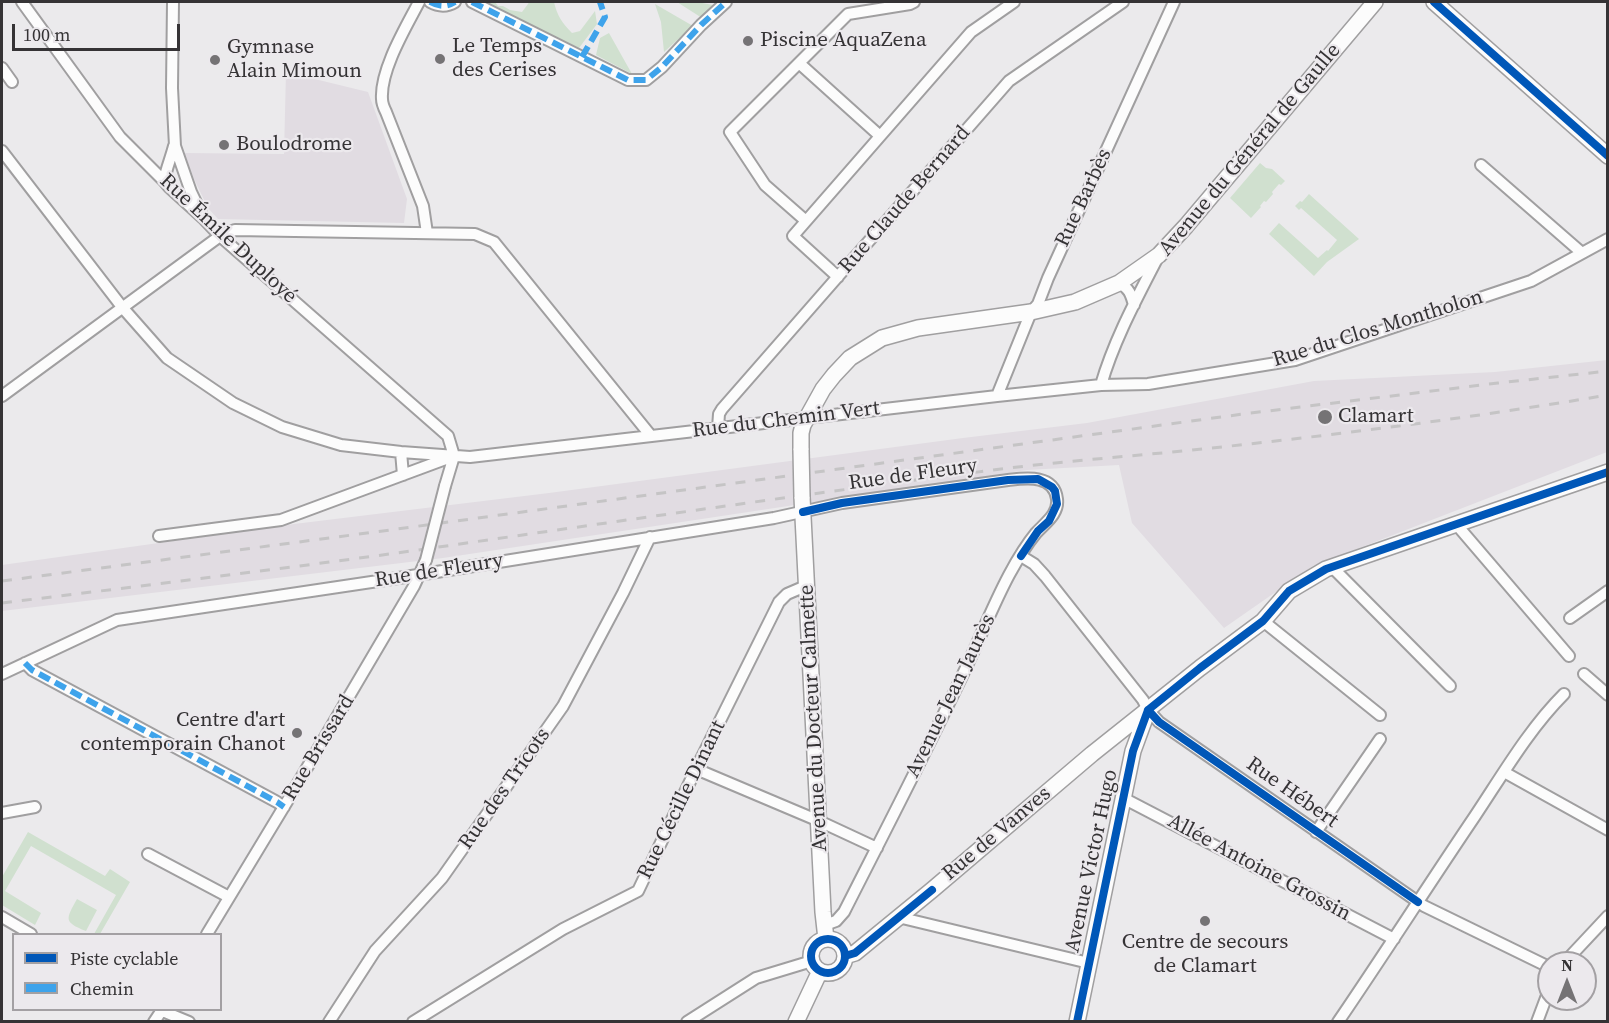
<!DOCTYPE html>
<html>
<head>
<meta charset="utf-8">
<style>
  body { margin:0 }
  #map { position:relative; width:1609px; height:1023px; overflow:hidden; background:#ebeaec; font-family:"Source Serif 4",serif }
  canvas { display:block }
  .frame { position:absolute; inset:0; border:3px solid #353335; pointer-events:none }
  .legend { position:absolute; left:12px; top:933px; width:210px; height:78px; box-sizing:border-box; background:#ece9ed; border:2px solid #a3a0a3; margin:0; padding:8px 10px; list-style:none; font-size:18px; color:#353335 }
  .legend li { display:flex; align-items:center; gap:12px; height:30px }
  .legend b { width:30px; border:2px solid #a3a0a3 }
  .north { position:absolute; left:1537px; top:951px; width:60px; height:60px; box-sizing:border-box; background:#ece9ed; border:2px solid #a3a0a3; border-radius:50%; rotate:0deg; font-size:16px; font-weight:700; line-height:24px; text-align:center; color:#353335 }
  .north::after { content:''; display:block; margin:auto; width:21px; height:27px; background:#757375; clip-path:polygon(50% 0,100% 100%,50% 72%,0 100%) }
  .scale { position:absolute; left:12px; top:24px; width:168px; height:27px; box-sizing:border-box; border:3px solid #353335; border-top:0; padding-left:8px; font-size:18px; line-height:21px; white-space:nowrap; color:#353335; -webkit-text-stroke:4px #ece9ed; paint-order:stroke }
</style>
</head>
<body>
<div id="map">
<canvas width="1609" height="1023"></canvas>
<div class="frame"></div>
<ul class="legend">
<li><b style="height:8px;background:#0057b8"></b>Piste cyclable</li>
<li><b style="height:8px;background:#3ea3eb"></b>Chemin</li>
</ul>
<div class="north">N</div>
<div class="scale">100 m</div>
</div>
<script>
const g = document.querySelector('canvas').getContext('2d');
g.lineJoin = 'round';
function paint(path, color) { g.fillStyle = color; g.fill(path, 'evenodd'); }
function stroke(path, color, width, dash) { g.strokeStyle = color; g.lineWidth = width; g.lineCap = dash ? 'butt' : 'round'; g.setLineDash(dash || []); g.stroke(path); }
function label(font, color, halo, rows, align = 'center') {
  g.font = font + ' "Source Serif 4",serif'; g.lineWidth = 4.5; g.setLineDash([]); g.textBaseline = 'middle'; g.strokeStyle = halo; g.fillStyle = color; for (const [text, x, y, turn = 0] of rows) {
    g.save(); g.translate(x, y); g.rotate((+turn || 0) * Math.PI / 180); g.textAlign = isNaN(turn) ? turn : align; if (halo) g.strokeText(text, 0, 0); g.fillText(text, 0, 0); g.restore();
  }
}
paint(new Path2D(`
  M286,72L368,92L407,199L404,223L218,219L208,208L194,179L184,153L284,154Z
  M1607,360V452L1313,566L1224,628L1132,523L1119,465L1027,470L443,558L2,611V565L294,524L549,493L963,438L1087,423L1314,381L1495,372Z`), '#e1dce2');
paint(new Path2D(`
  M485,2H495L498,6H503L510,10L522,12L528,4L529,2H554C557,15 562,23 572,33L580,31L595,11L597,24L579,48Z
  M677,2H697L713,5L702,18Z
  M655,4L693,26L664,52L661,22Z
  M609,33L632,74L596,55L600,38Z
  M1260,163L1266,168L1272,169L1285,181L1281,185L1279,184L1272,192L1273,194L1266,202L1264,201L1260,206L1261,207L1251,218L1230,198Z
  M1309,194L1359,239L1327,262L1314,276L1269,234L1279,223L1318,258L1327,250L1328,251L1337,240L1301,208L1299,210L1295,206L1300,201L1302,202Z
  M28,832L105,876L110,869L130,882L100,934H94L116,895L31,846L5,891L41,913L35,925L2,905V877Z
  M77,899L97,910L86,931C63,922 66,919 77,899Z`), '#d0e0cf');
const street = new Path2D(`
  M22,2L120,137L164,181L169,187L203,218L220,236L448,436L454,456
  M173,2L172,88L175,146L191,192L201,213
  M419,2C406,27 380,70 382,99C382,103 384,108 386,112L423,206L427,233
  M430,2C439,7 447,7 455,2
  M472,2L628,80H646L662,67L701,25L726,2
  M799,63L880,136
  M2,68L12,82
  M2,151L122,307L167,358L233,403L282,427L341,445L401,452L470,457L997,396L1101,385L1148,384L1295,360L1531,281L1608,239
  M1481,165L1582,253
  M164,181C166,169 171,158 174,146
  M806,221L765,185L730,132L848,14L910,4L914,2
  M838,277L793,236L971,32L1014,2
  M1119,283C1129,288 1131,294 1134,305
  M1101,385C1114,340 1137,298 1158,257
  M2,396L220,236L235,230L475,234L494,242L651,436
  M997,396L1031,312L1038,304L1048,278L1174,2
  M718,428L719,414L722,409L1009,81L1123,2
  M401,452L403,475
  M445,486L454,456
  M1456,524L1569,656
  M159,536L281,520L451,457
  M1021,556L1034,564L1045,576L1143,700L1148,710L1159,722L1424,906L1549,967
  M1332,567L1450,686
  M1570,618L1608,591
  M1263,621L1380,715
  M25,663L32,670L277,802L284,807
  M2,674L117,620L405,577L774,518L842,503L1008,480C1026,478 1054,474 1057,499C1059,514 1045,523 1036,533C1027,544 1016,562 1009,575C992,607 979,641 963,674C925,754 884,833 844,912L836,921L825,925
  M1584,674L1608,695
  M696,769L819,821L877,848
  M1504,772L1608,830
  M1123,798L1394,939
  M2,813L35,807
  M1316,832L1380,739
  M148,854L229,897
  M2,917L31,934
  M898,917L1089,963
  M207,934L288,800L414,586L426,560
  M1564,963L1608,916
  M160,1010L189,1022
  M154,1022L162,1010
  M329,1022L375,951L442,878L563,706L623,593L650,537
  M413,1022L563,929L638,891L696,769L779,602L787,594L808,585
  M687,1022L756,978L812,961
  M1338,1022C1385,953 1429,884 1475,816C1503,774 1529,729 1564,694
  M1537,1022L1549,990`);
const secondary = new Path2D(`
  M1434,2L1608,156
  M801,450V433L803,425L823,389L834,375L850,358L882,338L918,328L1031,312L1075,302L1119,283L1159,255L1186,226L1375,2
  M802,497L823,912L826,939
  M811 956a17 17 0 1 1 34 0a17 17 0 1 1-34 0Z
  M845,956L855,953L932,890L1092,754L1200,668L1263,621L1289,591L1326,569L1608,472
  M796,1022L820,971
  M1077,1022L1133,751L1148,710`);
stroke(street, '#a09fa0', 14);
stroke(secondary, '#a09fa0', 18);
stroke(street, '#fcfcfc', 10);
stroke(secondary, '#fcfcfc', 15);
stroke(new Path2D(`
  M2,581L390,530L1243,414L1498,383L1608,371
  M2,603C133,587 265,571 397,553C593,525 789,496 986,471C1061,461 1137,456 1212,448C1344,434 1477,417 1608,395`), '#c5c4c5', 3, [10, 10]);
const streetBridge = new Path2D(`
  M426,560L445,486`);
const secondaryBridge = new Path2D(`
  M801,450L802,497`);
stroke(streetBridge, '#a09fa0', 14, []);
stroke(secondaryBridge, '#a09fa0', 18, []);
stroke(streetBridge, '#fcfcfc', 10);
stroke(secondaryBridge, '#fcfcfc', 15);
stroke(new Path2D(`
  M430,2C439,7 447,7 455,2
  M472,2L628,80H646L662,67L701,25L726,2
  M582,57L605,17L600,2
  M25,663L32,670L277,802L284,807`), '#3ea3eb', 6, [12, 6]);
stroke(new Path2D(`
  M1434,2L1608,156
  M803,512L842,503L1008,480L1038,479L1052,487L1055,491L1057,504L1049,521L1038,531L1021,556
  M1148,710L1200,668L1263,621L1289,591L1326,569L1608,472
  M1148,710L1159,722L1418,902
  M811 956a17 17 0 1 1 34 0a17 17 0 1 1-34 0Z
  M845,956L855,953L932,890
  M1077,1022L1133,751L1148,710`), '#0057b8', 8);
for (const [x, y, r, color] of [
  [748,41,6,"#757375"],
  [440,59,6,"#757375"],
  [215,60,6,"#757375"],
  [224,145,6,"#757375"],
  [1325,417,8,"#757375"],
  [297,733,6,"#757375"],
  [1205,921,6,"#757375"]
]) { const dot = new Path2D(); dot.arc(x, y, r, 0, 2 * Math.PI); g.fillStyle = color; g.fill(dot); stroke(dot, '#ece9ed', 2); }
label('21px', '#353335', '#ece9ed', [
  ["Piscine AquaZena",760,41],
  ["Le Temps",452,47],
  ["des Cerises",452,71],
  ["Gymnase",227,48],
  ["Alain Mimoun",227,72],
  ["Boulodrome",236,145],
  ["Clamart",1338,417],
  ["Centre d'art",285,721,"right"],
  ["contemporain Chanot",285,745,"right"],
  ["Centre de secours",1205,943,"center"],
  ["de Clamart",1205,967,"center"]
], 'left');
label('21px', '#353335', '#ece9ed', [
  ["Avenue du Général de Gaulle",1250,150,-50],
  ["Rue Barbès",1084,198,-65],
  ["Rue Claude Bernard",905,200,-49],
  ["Rue Émile Duployé",228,239,43],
  ["Rue du Clos Montholon",1378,329,-17],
  ["Rue du Chemin Vert",786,420,-7],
  ["Rue de Fleury",913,475,-8],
  ["Rue de Fleury",439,571,-9],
  ["Avenue Jean Jaurès",951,696,-64],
  ["Avenue du Docteur Calmette",814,718,-93],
  ["Rue Brissard",319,748,-59],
  ["Rue des Tricots",505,789,-55],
  ["Rue Hébert",1292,793,35],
  ["Rue Cécille Dinant",682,800,-64],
  ["Rue de Vanves",997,834,-40],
  ["Avenue Victor Hugo",1092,861,-78],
  ["Allée Antoine Grossin",1259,868,28]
]);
</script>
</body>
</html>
